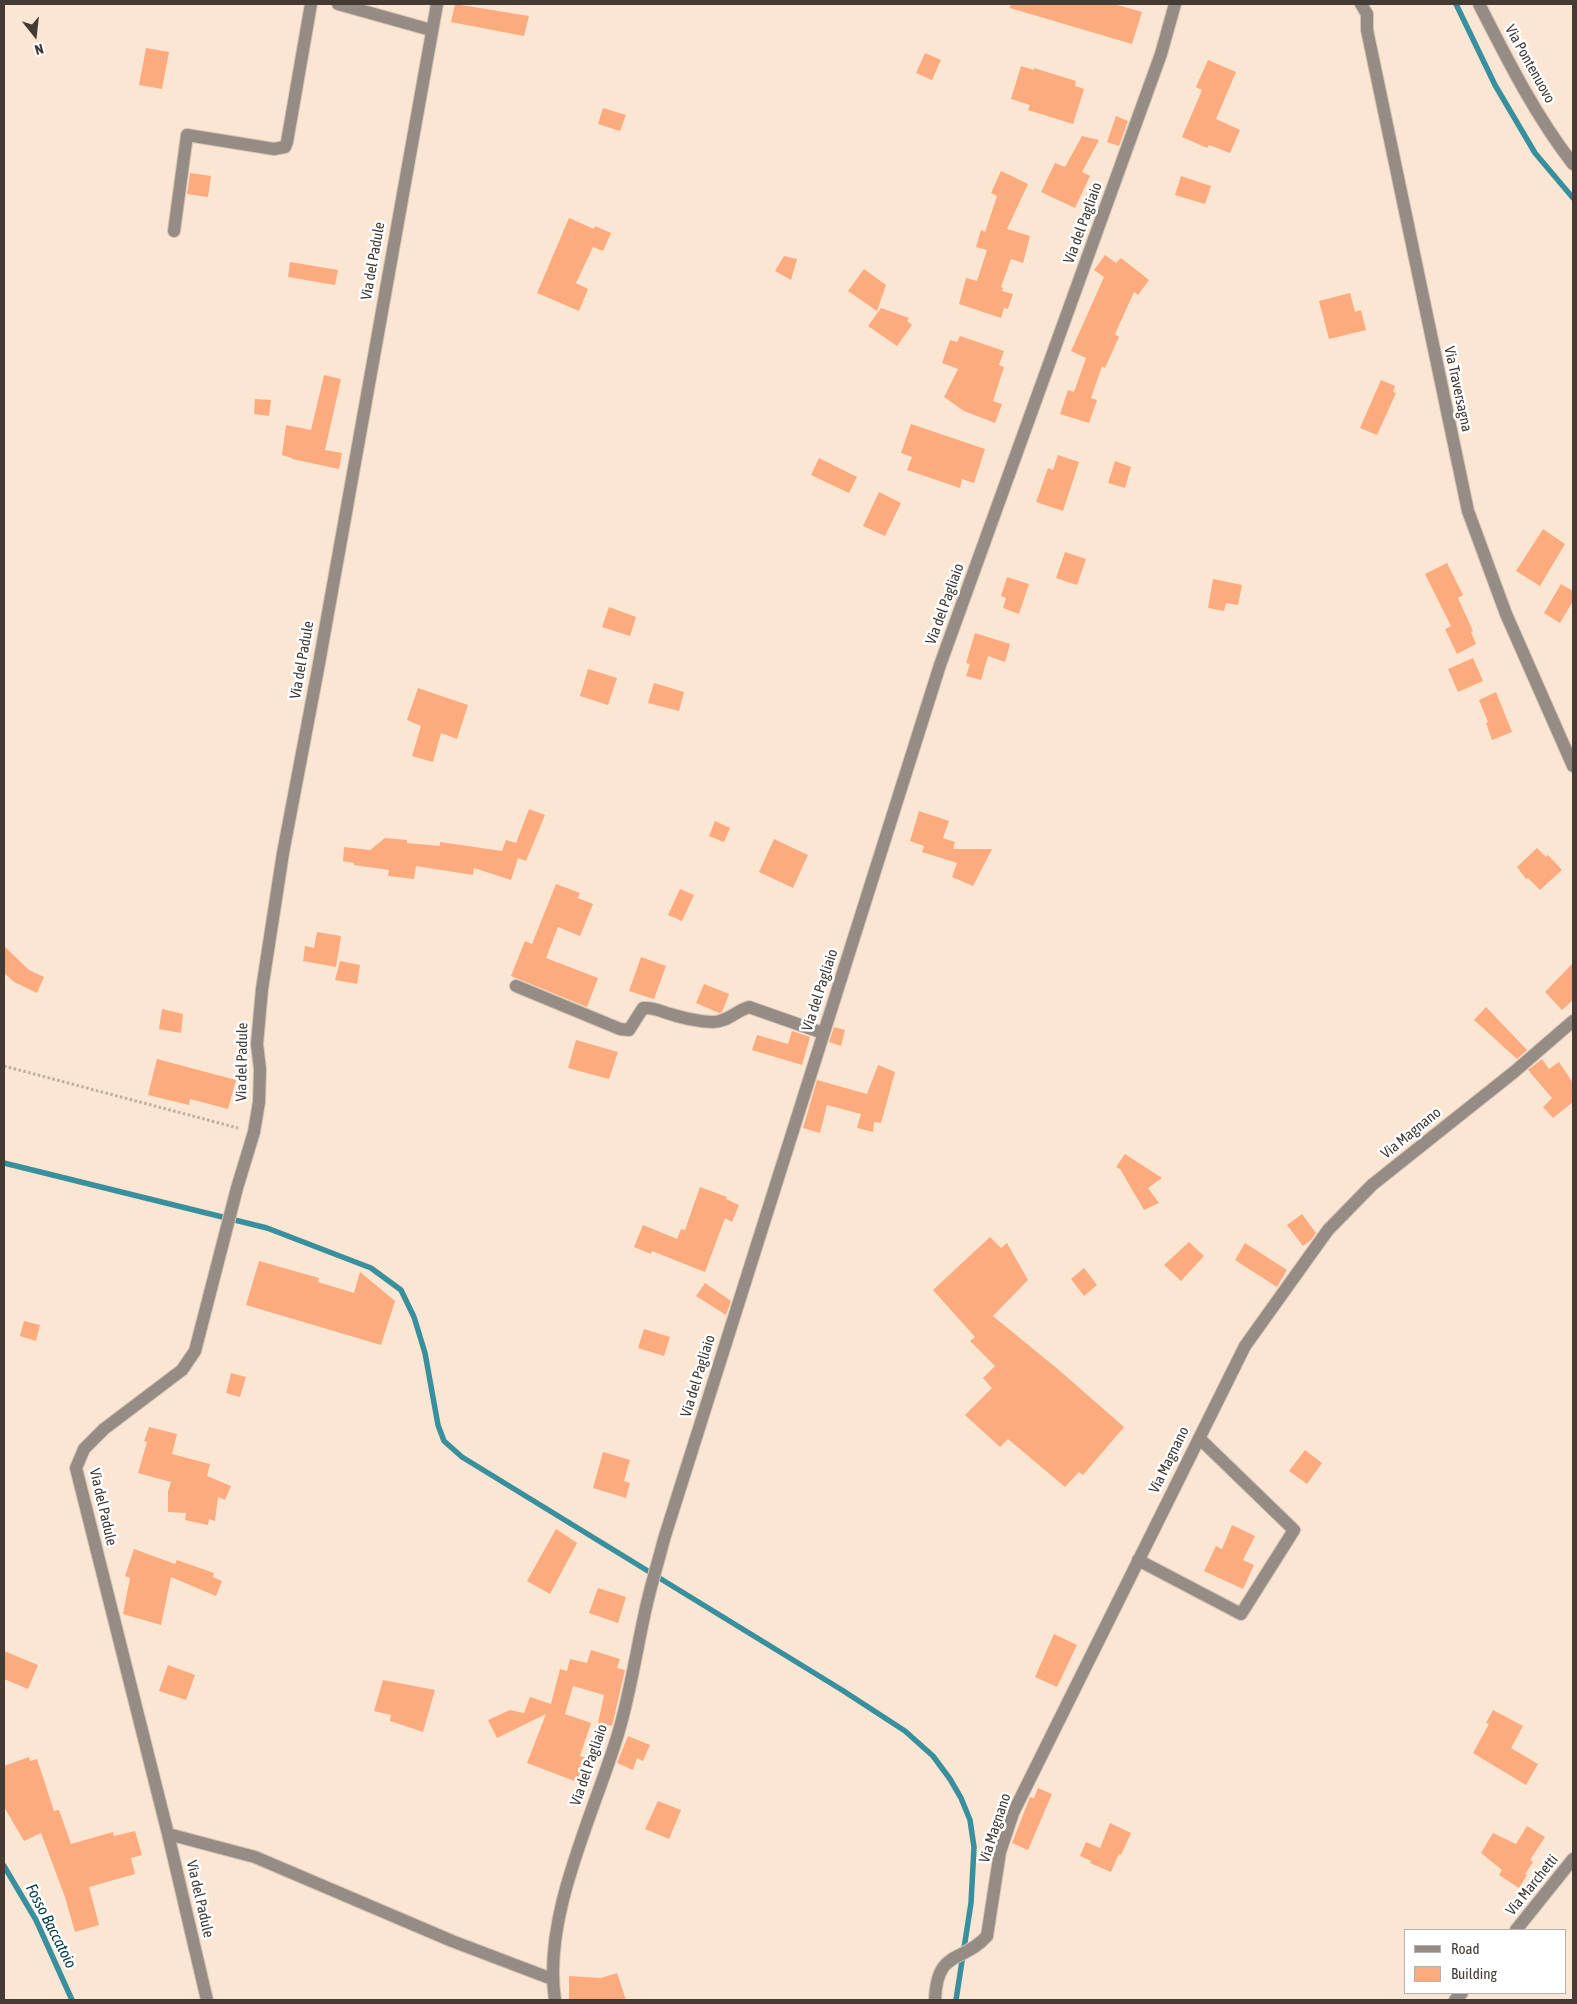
<!DOCTYPE html>
<html>
<head>
<meta charset="utf-8">
<style>
  body { margin:0 }
  #map { position:relative; width:1577px; height:2004px; overflow:hidden; background:#fbe6d3; font-family:"Asap Condensed",sans-serif }
  canvas { display:block }
  .frame { position:absolute; inset:0; border:5px solid #433b34; pointer-events:none }
  .legend { position:absolute; left:1404px; top:1929px; width:162px; height:65px; box-sizing:border-box; background:#fff; border:1px solid #b4b1ae; margin:0; padding:6px 9px; list-style:none; font-size:15px; color:#433b34 }
  .legend li { display:flex; align-items:center; gap:10px; height:25px }
  .legend b { width:25px; border:1px solid #b4b1ae }
  .north { position:absolute; left:10px; top:10px; width:50px; height:50px; -webkit-text-stroke:4px #fff; paint-order:stroke; rotate:164deg; font-size:14px; font-weight:700; line-height:20px; text-align:center; color:#433b34 }
  .north::after { content:''; display:block; margin:auto; width:18px; height:22px; background:#433b34; clip-path:polygon(50% 0,100% 100%,50% 72%,0 100%) }
</style>
</head>
<body>
<div id="map">
<canvas width="1577" height="2004"></canvas>
<div class="frame"></div>
<ul class="legend">
<li><b style="height:6px;background:#958c85"></b>Road</li>
<li><b style="height:14px;background:#fcab7e"></b>Building</li>
</ul>
<div class="north">N</div>
</div>
<script>
const g = document.querySelector('canvas').getContext('2d');
g.lineJoin = 'round';
function stroke(path, color, width, dash) { g.strokeStyle = color; g.lineWidth = width; g.lineCap = dash ? 'butt' : 'round'; g.setLineDash(dash || []); g.stroke(path); }
function paint(path, color) { g.fillStyle = color; g.fill(path, 'evenodd'); }
function label(font, color, halo, rows, align = 'center') {
  g.font = font + ' "Asap Condensed",sans-serif'; g.lineWidth = 5; g.setLineDash([]); g.textBaseline = 'middle'; g.strokeStyle = halo; g.fillStyle = color; for (const [text, x, y, turn = 0] of rows) {
    g.save(); g.translate(x, y); g.rotate((+turn || 0) * Math.PI / 180); g.textAlign = isNaN(turn) ? turn : align; if (halo) g.strokeText(text, 0, 0); g.fillText(text, 0, 0); g.restore();
  }
}
stroke(new Path2D(`
  M1456,4L1495,85L1535,153L1573,198
  M4,1163L267,1228L371,1268L401,1290L414,1317L425,1353L438,1425L444,1441L462,1457L842,1690L905,1731L933,1756L950,1779L961,1798L970,1820L974,1847L971,1903L956,2000
  M4,1866L36,1920L72,2000`), '#38909f', 5.5);
paint(new Path2D(`
  M455,4L529,16L524,36L451,22Z
  M1010,4H1114L1142,12L1132,44L1010,8Z
  M146,48L169,52L162,89L139,85Z
  M925,53L941,60L932,80L916,73Z
  M1208,60L1236,72L1216,119L1240,130L1230,153L1209,145L1207,148L1182,137L1202,90L1196,87Z
  M1021,66L1034,70V68L1076,81L1075,86L1084,89L1073,124L1028,110L1030,105L1011,99Z
  M603,108L626,115L620,131L598,124Z
  M1116,116L1128,121L1119,146L1107,142Z
  M1082,136L1099,140L1082,172L1090,176L1075,208L1041,192L1055,163L1065,167Z
  M1001,171L1028,184L1007,229L1030,236L1023,263L1011,259L1001,287L1003,288L1002,291L1013,294L1008,309L1004,308L1001,318L959,304L966,278L977,281L987,250L976,247L981,230L985,232L997,196L991,193Z
  M190,173L211,176L208,197L187,194Z
  M1181,176L1211,186L1205,204L1175,195Z
  M569,218L594,229L595,226L611,233L603,251L593,247L576,283L588,289L579,311L537,293Z
  M1105,255L1116,263L1121,258L1149,280L1138,295L1134,292L1115,334L1119,337L1105,368L1102,366L1091,398L1097,400L1089,423L1060,414L1068,390L1074,392L1086,358L1071,351L1104,277L1094,270Z
  M784,256L797,259L791,280L775,271Z
  M290,262L338,270L335,285L288,277Z
  M864,269L886,285L877,311L848,291Z
  M1350,293L1355,312L1361,310L1366,330L1329,339L1319,301Z
  M881,308L909,318L907,321L912,325L897,346L868,326Z
  M960,336L1004,351L999,365L1004,367L993,401L1002,404L995,423L964,411L944,397L958,369L942,363L950,340L957,342Z
  M324,375L341,379L325,450L342,453L339,469L292,459V458L282,455L286,425L311,430Z
  M1381,380L1395,386L1393,392L1396,393L1377,435L1360,428Z
  M255,399L271,400L269,416L254,414Z
  M911,424L985,449L974,483L962,479L960,488L907,470L912,457L901,453Z
  M1058,455L1079,462L1063,511L1036,502L1048,468L1053,470Z
  M819,458L857,477L849,493L811,475Z
  M1115,461L1131,467L1125,488L1108,483Z
  M879,492L901,503L885,536L863,526Z
  M1543,529L1565,544L1540,586L1516,571Z
  M1065,552L1086,559L1077,585L1056,578Z
  M1447,563L1463,595L1458,598L1473,631L1471,632L1476,644L1457,654L1445,629L1451,626L1425,574Z
  M1007,577L1029,584L1019,614L1003,608L1006,598L1001,596Z
  M1213,579L1242,585L1238,605L1226,603L1224,611L1208,608Z
  M1561,584L1573,591V601L1560,623L1544,613Z
  M609,607L636,617L630,636L602,627Z
  M975,633L1010,644L1005,662L988,656L981,680L966,676L970,664L966,663Z
  M1473,658L1483,681L1458,692L1448,669Z
  M588,669L617,678L608,705L580,696Z
  M654,683L684,692L679,711L648,703Z
  M418,688L468,705L457,739L441,733L433,762L412,756L421,726L407,720Z
  M1496,692L1512,732L1492,740L1486,723L1488,722L1479,700Z
  M529,809L545,815L526,861L518,858L511,880L474,868L473,875L416,866L414,879L388,876L389,870L354,865V863L343,861L344,847L370,850L385,838L407,840V843L440,846V842L502,851L506,840L516,843Z
  M919,811L949,821L943,838L955,842L953,849H992L973,886L952,877L957,863L922,852L924,846L910,841Z
  M715,821L730,828L724,842L709,836Z
  M774,839L808,855L793,888L759,872Z
  M1537,848L1546,857L1548,855L1562,870L1540,890L1528,878L1526,879L1517,867Z
  M556,884L580,893L578,898L593,904L580,936L558,927L546,958L598,978L587,1007L511,976L525,941L532,944Z
  M680,889L694,895L682,921L668,915Z
  M317,932L341,936L336,967L303,961L305,946L314,948Z
  M4,946L29,970L44,977L37,993L14,982L4,973Z
  M641,957L666,966L654,999L629,991Z
  M340,961L360,965L357,984L335,980Z
  M1573,963V1000L1562,1010L1545,992Z
  M704,984L729,994L722,1012L719,1013L696,1003Z
  M1486,1007L1527,1050L1517,1059L1474,1020Z
  M162,1009L183,1014L181,1033L159,1029Z
  M834,1027L845,1030L841,1046L829,1042Z
  M792,1031L810,1037L802,1065L752,1050L757,1035L788,1044Z
  M576,1040L618,1052L609,1079L568,1068Z
  M157,1059L236,1080L228,1109L190,1099L189,1105L148,1095Z
  M1542,1059L1549,1069L1559,1062L1573,1083V1102L1553,1118L1543,1107L1552,1098L1528,1070Z
  M878,1065L895,1072L881,1123L874,1122L873,1132L857,1128L861,1114L827,1105L820,1133L803,1128L817,1080L867,1094Z
  M1125,1154L1162,1178L1148,1188L1159,1203L1144,1210L1120,1169L1116,1167Z
  M700,1187L727,1197L726,1199L739,1205L732,1222L725,1218L705,1272L652,1251L651,1254L634,1247L643,1225L677,1239L681,1229L685,1230Z
  M1302,1214L1316,1233L1311,1240L1303,1246L1287,1225Z
  M990,1237L1001,1248L1007,1243L1028,1280L993,1316L1060,1371L1124,1427L1083,1475L1079,1472L1065,1487L1008,1439L1000,1447L965,1415L992,1388L983,1378L995,1366L970,1341L975,1337L933,1290Z
  M1189,1242L1204,1256L1181,1281L1164,1265Z
  M1245,1243L1287,1270L1277,1287L1235,1260Z
  M259,1261L319,1278L318,1282L354,1293L360,1272L395,1301L381,1345L246,1305Z
  M1084,1268L1097,1285L1084,1296L1071,1279Z
  M705,1283L731,1301L726,1315L696,1296Z
  M24,1321L40,1325L36,1341L20,1336Z
  M644,1329L670,1337L664,1356L638,1348Z
  M231,1373L246,1377L240,1397L226,1393Z
  M149,1427L177,1434L172,1454L210,1464L207,1476L231,1486L225,1500L218,1497L215,1521L209,1519L208,1525L185,1520L186,1513L168,1512V1491L171,1482L138,1473L147,1442L144,1441Z
  M1305,1450L1322,1463L1307,1484L1289,1471Z
  M603,1452L630,1460L624,1481L630,1483L626,1498L593,1488Z
  M1232,1525L1255,1536L1243,1560L1254,1565L1243,1589L1204,1571L1216,1546L1222,1549Z
  M556,1529L577,1543L550,1594L527,1581Z
  M134,1549L175,1564L177,1560L214,1573L213,1577L222,1581L216,1596L171,1577L161,1625L123,1614L130,1578L125,1576Z
  M598,1588L626,1597L618,1623L589,1613Z
  M1054,1634L1077,1645L1057,1687L1035,1677Z
  M591,1650L620,1659L617,1668L625,1670L612,1726L598,1723L604,1695L573,1686L565,1714L591,1723L580,1756L589,1759L580,1783L527,1763L546,1714L497,1738L488,1720L510,1710L524,1713L530,1697L551,1704L560,1669L567,1671L570,1659L587,1663Z
  M4,1651L38,1665L28,1689L4,1679Z
  M168,1665L195,1675L186,1700L159,1691Z
  M383,1680L435,1690L423,1732L390,1721L391,1715L374,1711Z
  M1493,1710L1523,1726L1511,1748L1538,1764L1526,1785L1473,1753L1489,1724L1486,1723Z
  M628,1736L650,1745L643,1761L637,1758L633,1770L617,1763Z
  M29,1757L30,1761L37,1759L54,1811L59,1810L71,1844L113,1832L114,1836L135,1831L142,1855L131,1858L135,1874L89,1887L99,1925L75,1932L65,1897L41,1833L24,1841L4,1807V1766Z
  M1038,1788L1052,1794L1028,1850L1012,1843L1030,1797L1034,1798Z
  M658,1801L681,1810L669,1839L645,1829Z
  M1110,1823L1131,1833L1121,1855L1119,1854L1111,1872L1090,1863L1091,1861L1080,1856L1086,1842L1100,1848Z
  M1527,1826L1545,1837L1530,1860L1533,1862L1525,1874L1527,1875L1519,1888L1499,1875L1502,1870L1481,1853L1493,1833L1516,1844Z
  M617,1973L626,2000H569V1976L601,1978Z`), '#fcab7e');
const minor = new Path2D(`
  M338,4L431,30
  M1361,4L1367,14V30L1468,511L1506,614L1573,766
  M1479,4C1507,59 1535,115 1573,164
  M174,231L187,135L274,149L285,147L287,142L311,4
  M516,986L620,1029L629,1030L643,1008C654,1007 660,1011 670,1014C684,1018 698,1022 713,1022C727,1022 736,1011 749,1007L823,1033
  M1138,1560L1241,1614L1294,1530L1199,1438
  M168,1834L255,1857L452,1941L552,1979
  M1516,1930L1573,1859
  M207,2000L168,1834L76,1468L84,1449L104,1429L182,1370L195,1351L237,1188L254,1132L259,1102L260,1069L257,1044L262,989L283,853L318,669L437,4
  M555,2000C542,1916 594,1814 618,1734C630,1694 636,1653 645,1612C650,1588 658,1563 664,1539L940,665L1161,54L1175,4
  M935,2000C937,1948 962,1964 987,1936L1000,1852L1013,1813L1245,1346L1328,1230L1372,1185L1514,1072L1573,1021
  M1455,2000L1462,1993`);
stroke(minor, '#d6c4b3', 14);
stroke(new Path2D(`
  M4,1066L238,1128`), '#bfae9f', 3, [2.5, 2.5]);
stroke(minor, '#958c85', 12);
label('15px', '#433b34', '#fff', [
  ["Via Pontenuovo",1530,64,61],
  ["Via del Pagliaio",1083,223,-70],
  ["Via del Padule",373,261,-80],
  ["Via Traversagna",1458,389,78],
  ["Via del Pagliaio",945,604,-70],
  ["Via del Padule",302,660,-80],
  ["Via del Pagliaio",820,990,-72],
  ["Via del Padule",242,1062,-89],
  ["Via Magnano",1411,1133,-39],
  ["Via del Pagliaio",698,1376,-73],
  ["Via Magnano",1169,1460,-64],
  ["Via del Padule",103,1507,77],
  ["Via del Pagliaio",589,1765,-71],
  ["Via Magnano",995,1828,-72],
  ["Via Marchetti",1532,1885,-51],
  ["Via del Padule",200,1899,77]
]);
label('italic 16px', '#003b45', '#fff', [
  ["Fosso Baccatoio",51,1926,63]
]);
</script>
</body>
</html>
